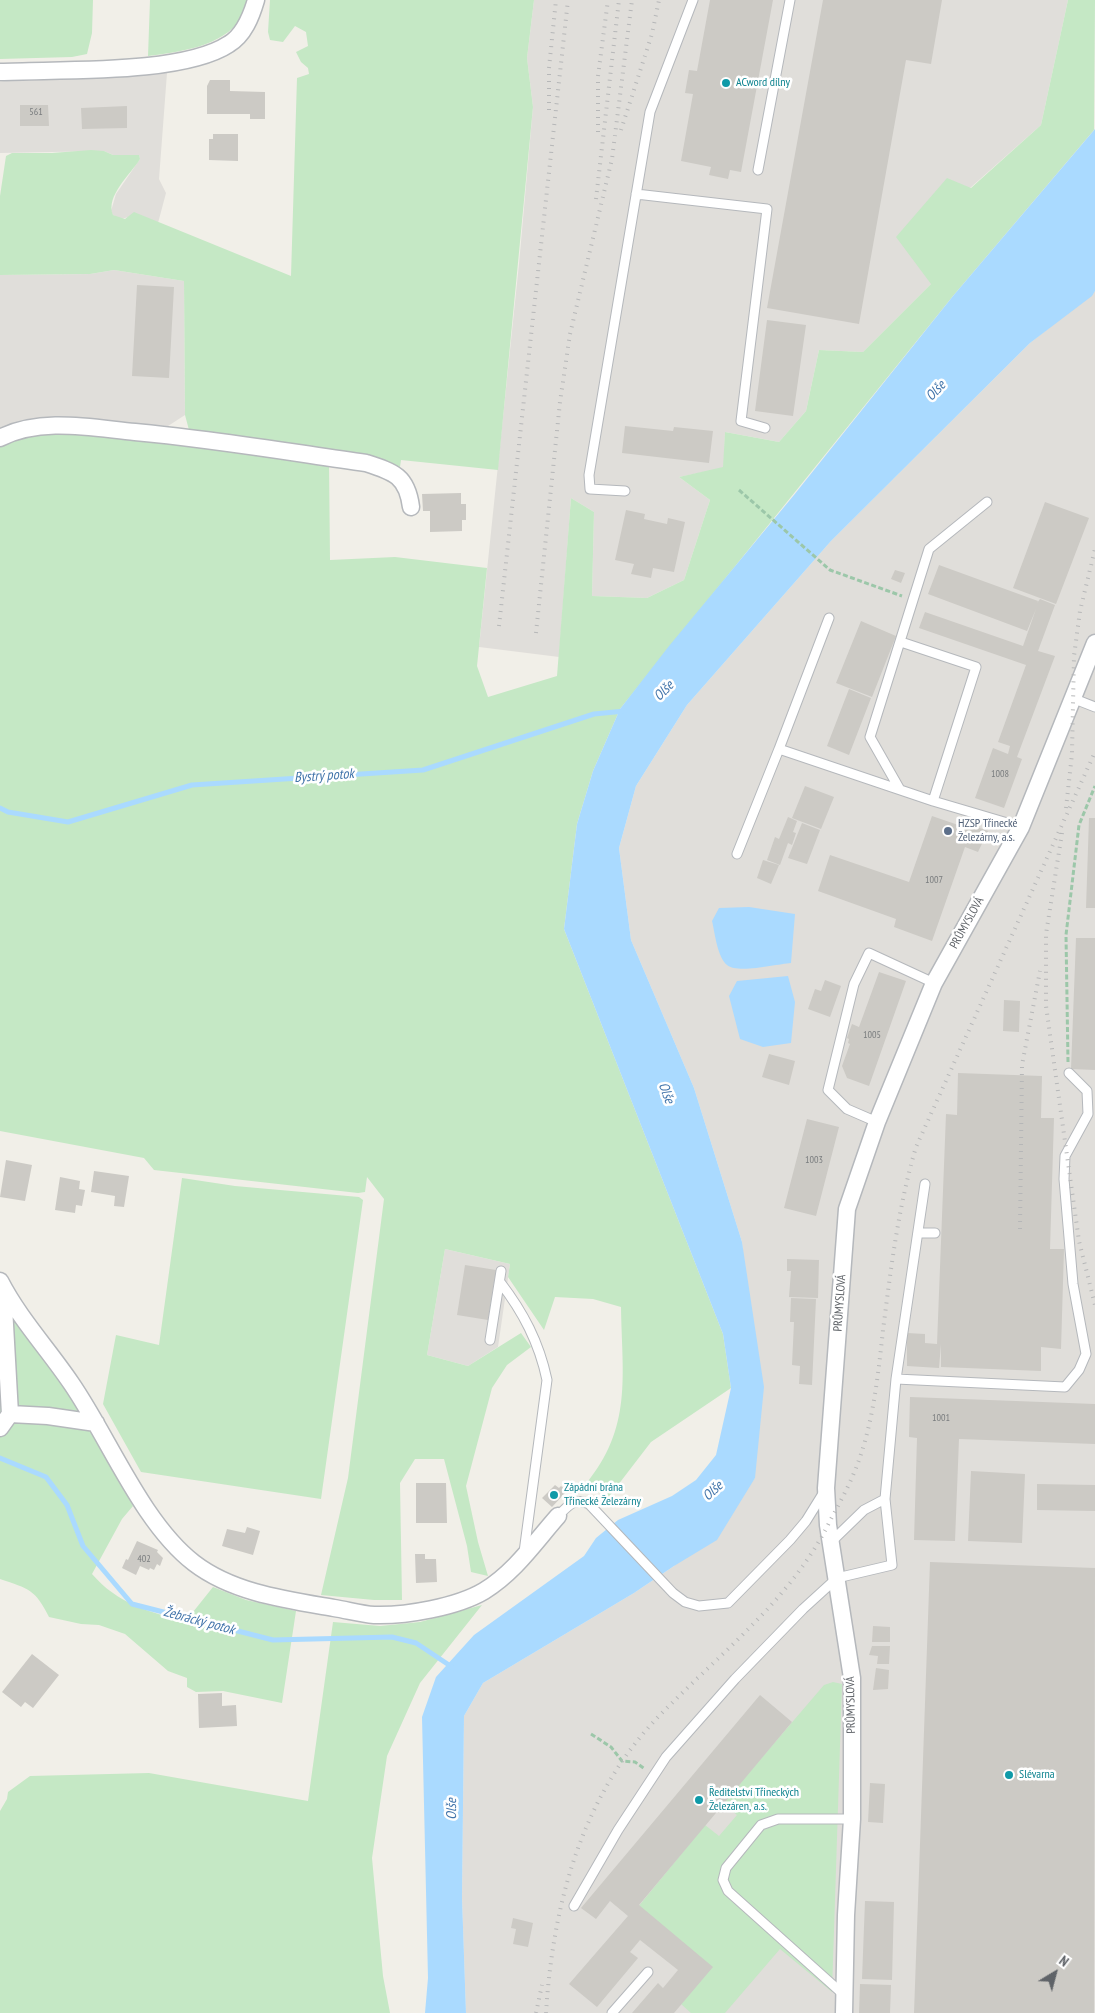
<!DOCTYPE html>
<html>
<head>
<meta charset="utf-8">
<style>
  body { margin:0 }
  #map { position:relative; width:1095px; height:2013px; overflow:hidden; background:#f1efe8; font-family:"PT Sans Narrow",sans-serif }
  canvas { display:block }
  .north { position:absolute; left:1030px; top:1948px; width:50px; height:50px; -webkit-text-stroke:4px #fff; paint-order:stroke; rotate:37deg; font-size:14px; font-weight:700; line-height:20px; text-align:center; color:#5f6368 }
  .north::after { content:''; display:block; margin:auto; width:18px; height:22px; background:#5f6368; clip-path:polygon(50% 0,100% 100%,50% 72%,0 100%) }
</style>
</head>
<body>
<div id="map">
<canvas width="1095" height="2013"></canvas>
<div class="north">N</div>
</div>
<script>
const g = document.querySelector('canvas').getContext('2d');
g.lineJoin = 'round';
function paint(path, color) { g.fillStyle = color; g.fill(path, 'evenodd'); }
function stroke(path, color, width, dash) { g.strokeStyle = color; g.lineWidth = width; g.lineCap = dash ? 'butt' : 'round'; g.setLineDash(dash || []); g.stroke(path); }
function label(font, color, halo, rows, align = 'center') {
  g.font = font + ' "PT Sans Narrow",sans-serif'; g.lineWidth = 5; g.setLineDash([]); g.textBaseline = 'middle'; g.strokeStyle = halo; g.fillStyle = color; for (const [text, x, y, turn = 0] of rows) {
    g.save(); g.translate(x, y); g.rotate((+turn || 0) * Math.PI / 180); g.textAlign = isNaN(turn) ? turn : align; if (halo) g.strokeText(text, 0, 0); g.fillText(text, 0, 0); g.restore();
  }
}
paint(new Path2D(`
  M534,0H1068L1041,125L970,188L931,284L863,352L819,350L806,411L779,442L725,432L724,468L679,477L710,500L684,580L647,598L592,596L594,512L571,498L559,657L479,647L519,264L533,107L527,58Z
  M167,73L159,179L166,193L158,223L136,215L121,219L113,215L111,211L116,194L140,159L139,155H113L104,151L0,153V82L36,76Z
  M114,270L184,281L185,415L168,426L50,417L27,421L0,429V275L90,274Z
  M1095,291V2013H466L462,1898L464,1716L483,1683L634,1593L674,1566L755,1478L742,1242L694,1088L631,940L619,848L636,786L687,705L831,541L1030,343Z
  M445,1249L510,1264L498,1347L468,1366L427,1355Z`), '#e0deda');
paint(new Path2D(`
  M0,0H93L92,33L87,54L72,57L0,59Z
  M150,0H248C246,6 244,13 241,18C223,47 178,52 148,56Z
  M270,0H534L527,58L533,107L498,470L401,460L400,467L347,452L189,430L185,415L184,281L114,270L90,274L0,275V196L6,156L12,153H52L91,150L104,151L113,155H139L140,159C131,174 105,196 113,215L125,219L134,212L291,276L297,78L309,74L308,68L301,62L296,52L308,46L306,32L295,26L283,42L270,40L268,32Z
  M1068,0H1095L1094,130L953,296L620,709L593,771L577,824L564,929L723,1334L731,1388L651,1442L608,1498L585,1485C633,1428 622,1376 621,1307L593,1299L555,1297L544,1330L508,1277L510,1264L445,1249L427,1355L468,1366L521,1333L531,1347L507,1365L492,1388L466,1486L478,1542L488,1576L471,1572L467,1546L444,1459H415L400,1483L402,1600H374L321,1595L348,1478L384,1199L367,1177L365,1192L358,1193L154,1170L144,1158L0,1131V445L30,434L78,430L329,462L330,560L395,557L487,568L477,666L488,697L557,676L571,498L594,512L592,596L647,598L684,580L710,500L679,477L723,467L725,432L779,442L806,411L819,350L863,352L931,284L896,237L947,178L971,188L1041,125Z
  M182,1178L235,1186L359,1197L363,1200L321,1499L141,1472L103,1404L116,1335L159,1345Z
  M0,1298L65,1389L109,1457L133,1506L122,1519L92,1574C118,1604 148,1611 185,1622L213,1587L246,1600L296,1611L282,1703L223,1691L196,1692L187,1687V1678L168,1671L125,1634L99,1625L81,1624L49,1617C35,1589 29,1589 0,1579Z
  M482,1605L420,1683L387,1756L372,1858L383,1976L390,2013H0V1811L7,1799L8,1792L30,1776L149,1773L308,1801L333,1622L380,1626L420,1622Z
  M833,1682L842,1684L832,1992L780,1949L725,2013H691L681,2004L711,1968L638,1907L705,1825L719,1836L737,1815L723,1803L824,1685Z`), '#c5e8c5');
paint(new Path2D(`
  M1095,129V291L1092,296L1030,343L831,541L687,705L636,786L619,848L631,940L694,1088L742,1242L764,1387L755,1478L717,1540L674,1566L634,1593L483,1683L464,1716L462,1898L466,2013H425L428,1978L422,1717L436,1677L474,1635L584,1556L596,1538L618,1520L672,1496L696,1480L716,1455L731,1388L723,1334L564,929L577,824L593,771L620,709L669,646L794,495L953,296Z
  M749,907L795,914L791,963C777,964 738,974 727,965C717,956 715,933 712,921L719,908Z
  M788,976L795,1002L791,1043L763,1047L740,1039L729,996L737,981Z`), '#aadaff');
stroke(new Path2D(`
  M0,808L8,812L68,822L192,785L423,770L594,714L625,711
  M0,1458L46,1477L67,1505L83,1546L132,1604L273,1640L392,1637L416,1643L452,1667`), '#aadaff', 5);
paint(new Path2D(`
  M710,0H773L741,172L730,170L728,179L709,175L711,167L681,161L693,94L685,93L689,70L697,71Z
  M823,0H942L931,64L906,60L859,324L767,308Z
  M210,80H230V91L265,92V119H250V114H207V86Z
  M20,105H48L49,126H20Z
  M127,106V128L82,129L81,108Z
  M213,134H238V161L209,160V139H213Z
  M137,285L174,287L169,378L132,376Z
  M767,320L806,325L793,416L755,411Z
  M625,426L673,431L674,427L713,431L709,463L622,453Z
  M461,493V504H466V520H462V531L430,532V511H423L422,494Z
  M1045,502L1089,518L1056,604L1013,588Z
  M626,510L645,514L644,519L667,524L668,518L685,522L674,572L653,568L651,578L631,574L634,564L615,560Z
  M939,565L1038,601L1037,603L1040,599L1055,605L1038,651L1055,656L1017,757L1022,759L1004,808L975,798L993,748L1008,754L1010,746L998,742L1026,665L919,628L925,612L1023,646L1036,609L1027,631L928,594Z
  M895,570L905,573L901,583L891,579Z
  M861,621L896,636L872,697L836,683Z
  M849,689L871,698L849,755L827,746Z
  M805,786L834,797L821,829L792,818Z
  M932,816L964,827L965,823L988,831L978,852L965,847L932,941L894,927L896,919L818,891L830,855L909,882Z
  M788,817L797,821L793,832L796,833L792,845L788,843L780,865L767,860L775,837L779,839Z
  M1089,818H1095V908H1086Z
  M802,823L820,830L807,864L788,858Z
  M763,860L779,865L771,884L757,878Z
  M1076,938H1095V1070L1071,1069Z
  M879,972L906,981L869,1086L847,1078L842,1066L850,1044L848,1043L849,1039L847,1038L852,1024L859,1027Z
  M825,980L841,986L830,1017L808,1009L815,989L821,991Z
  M1004,1000L1020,1001L1019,1032L1003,1031Z
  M769,1054L795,1061L789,1085L762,1077Z
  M958,1073L1042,1076L1041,1118H1054L1050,1249H1064L1061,1349L1041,1347V1371L941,1367V1344L939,1368L907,1366V1333L925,1334V1343L937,1344L946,1114L957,1115Z
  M807,1119L839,1127L816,1216L784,1208Z
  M6,1160L32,1165L25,1201L0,1197Z
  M94,1171L129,1176L124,1207L114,1206L115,1196L91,1192Z
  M60,1177L80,1181L79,1189L85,1190L82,1206L76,1205L75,1213L55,1210Z
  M787,1259L819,1260L818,1298L789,1297L791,1271H787Z
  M465,1265L496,1270L488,1320L457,1315Z
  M791,1298L816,1299L812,1385L799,1384L800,1366L792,1365L794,1322H790Z
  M910,1397L1095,1404V1444L959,1439L955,1541L914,1540L917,1438L909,1437Z
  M971,1471L1025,1474L1022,1543L968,1541Z
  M416,1483H446L447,1523H416Z
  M1037,1484L1095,1485V1511L1037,1510Z
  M555,1485L559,1488L561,1486L567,1491L552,1507L542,1498Z
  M247,1527L260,1531L253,1555L222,1546L227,1529L245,1533Z
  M137,1541L158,1550L157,1552L163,1558L160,1566L157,1564L154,1570L150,1568L149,1570L140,1566L136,1575L122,1568L126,1559L128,1560Z
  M415,1554H425V1559H436L437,1582L416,1583Z
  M930,1562L1095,1568L1094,2013H914Z
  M873,1626L890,1627V1642H872Z
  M872,1646H890L889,1664H877L878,1656L869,1655Z
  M32,1654L59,1675L33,1708L25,1702L21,1707L2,1692Z
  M876,1668L889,1670L888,1689L873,1690Z
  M222,1693V1706L236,1705L237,1726L199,1728L198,1694Z
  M760,1695L792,1722L639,1905L713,1967L674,2013H632L658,1983L663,1988L678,1970L640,1940L630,1952L638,1958L597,2007L569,1984L628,1916L610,1901L596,1919L581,1908Z
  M870,1783L885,1784L883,1823L868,1822Z
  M865,1901L894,1902L892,1980L862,1979Z
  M513,1918L533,1923L528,1947L513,1944L516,1929L511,1928Z
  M860,1984L891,1985L890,2013H859Z`), '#cccac5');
const service = new Path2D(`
  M758,170L790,0
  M636,194L767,209L741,421L765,428
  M625,491L590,489L589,475L650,112L693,0
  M829,618L779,749L933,801L1021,827
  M901,642L976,667L933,801
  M1072,698L1095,707
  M899,788L870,737L929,549L987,502
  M737,854L779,749
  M877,1122L847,1109L828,1090L854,984L869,953L934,983
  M918,1233H935
  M500,1282C523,1312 539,1342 547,1380L524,1552
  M490,1340L501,1271
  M896,1379L1065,1387L1079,1370L1086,1354L1073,1284L1064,1179L1065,1156L1088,1114L1087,1091L1069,1073
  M558,1516C568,1506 574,1497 589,1504L673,1593L685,1602L699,1606L728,1603L790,1540L806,1521L824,1492
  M831,1542L864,1510L885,1499L896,1379L925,1184
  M574,1906L618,1830L666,1757L735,1679L803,1609L837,1578L892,1565L885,1499
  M844,1995L728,1891L723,1880L726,1868L761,1825L778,1819H852
  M612,2013L648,1972`);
const minor = new Path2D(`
  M0,72C58,69 182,75 229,44C244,35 251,17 256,0
  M0,438C41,417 92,428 135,432C212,439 289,452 366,463C394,472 407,476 411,507
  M0,1281C19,1318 48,1349 71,1383C109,1438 142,1523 194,1563C233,1593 287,1600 334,1608C347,1610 361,1614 374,1615C406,1616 457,1607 484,1591C515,1572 535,1542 558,1516
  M3,1289L10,1414
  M0,1428L10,1414L48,1416L96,1423
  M844,2013L846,1915L852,1819V1678L828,1525L826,1488L847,1209L877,1122L934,983L1021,827L1095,643`);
stroke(service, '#b5b8bc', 11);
stroke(minor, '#b5b8bc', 19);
stroke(new Path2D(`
  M739,490L830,570L902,596
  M1068,1062L1066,935L1079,825L1095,786
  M591,1734L611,1747L622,1761L635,1762L645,1769`), '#9cc7a9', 3, [5, 2.5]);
stroke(service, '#fff', 9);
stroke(minor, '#fff', 16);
stroke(new Path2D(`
  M549,110V68L556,0
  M621,130L652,34L659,0
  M598,132V76L608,0
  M596,199L619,0
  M499,626L568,0
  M536,633L560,402L570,334L612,159L632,0
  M1066,808L1072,754L1074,656L1080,611L1095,549
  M1062,833L1046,934V1006L1079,1241L1095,1305
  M1020,1229L1022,1065L1040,971
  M536,2013L542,1985
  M546,2013C553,1902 583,1791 664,1711C723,1651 792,1598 830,1521C839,1504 849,1486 856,1468C873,1425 878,1376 883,1330C891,1268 898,1208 916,1147L1095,752`), '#b6b7b8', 4, [1, 6]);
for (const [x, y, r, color] of [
  [726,83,5,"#0f9aa8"],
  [948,831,5,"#5c6f8a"],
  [554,1495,5,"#0f9aa8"],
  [1009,1775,5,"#0f9aa8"],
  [699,1800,5,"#0f9aa8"]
]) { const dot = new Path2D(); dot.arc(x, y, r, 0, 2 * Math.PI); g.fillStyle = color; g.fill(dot); stroke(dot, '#fff', 2); }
label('10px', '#7a7d7f', null, [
  ["561",36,112],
  ["1008",1000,774],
  ["1007",934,880],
  ["1005",872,1035],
  ["1003",814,1160],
  ["1001",941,1418],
  ["402",144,1559]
]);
label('12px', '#0d838f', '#fff', [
  ["ACword dílny",736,83],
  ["Zápádní brána",564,1488],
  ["Třinecké Železárny",564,1502],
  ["Slévarna",1019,1775],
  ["Ředitelství Třineckých",709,1793],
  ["Železáren, a.s.",709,1807]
], 'left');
label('12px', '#4e5e75', '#fff', [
  ["HZSP Třinecké",958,824],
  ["Železárny, a.s.",958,838]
], 'left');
label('12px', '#5f6368', '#fff', [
  ["PRŮMYSLOVÁ",967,923,-61],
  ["PRŮMYSLOVÁ",840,1303,-86],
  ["PRŮMYSLOVÁ",851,1705,-91]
]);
label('italic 14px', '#4174aa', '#fff', [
  ["Olše",936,391,-47],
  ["Olše",664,691,-45],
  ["Bystrý potok",324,776,-4],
  ["Olše",666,1093,69],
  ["Olše",713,1491,-42],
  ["Žebrácký potok",199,1621,15],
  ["Olše",452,1809,-90]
]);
</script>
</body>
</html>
